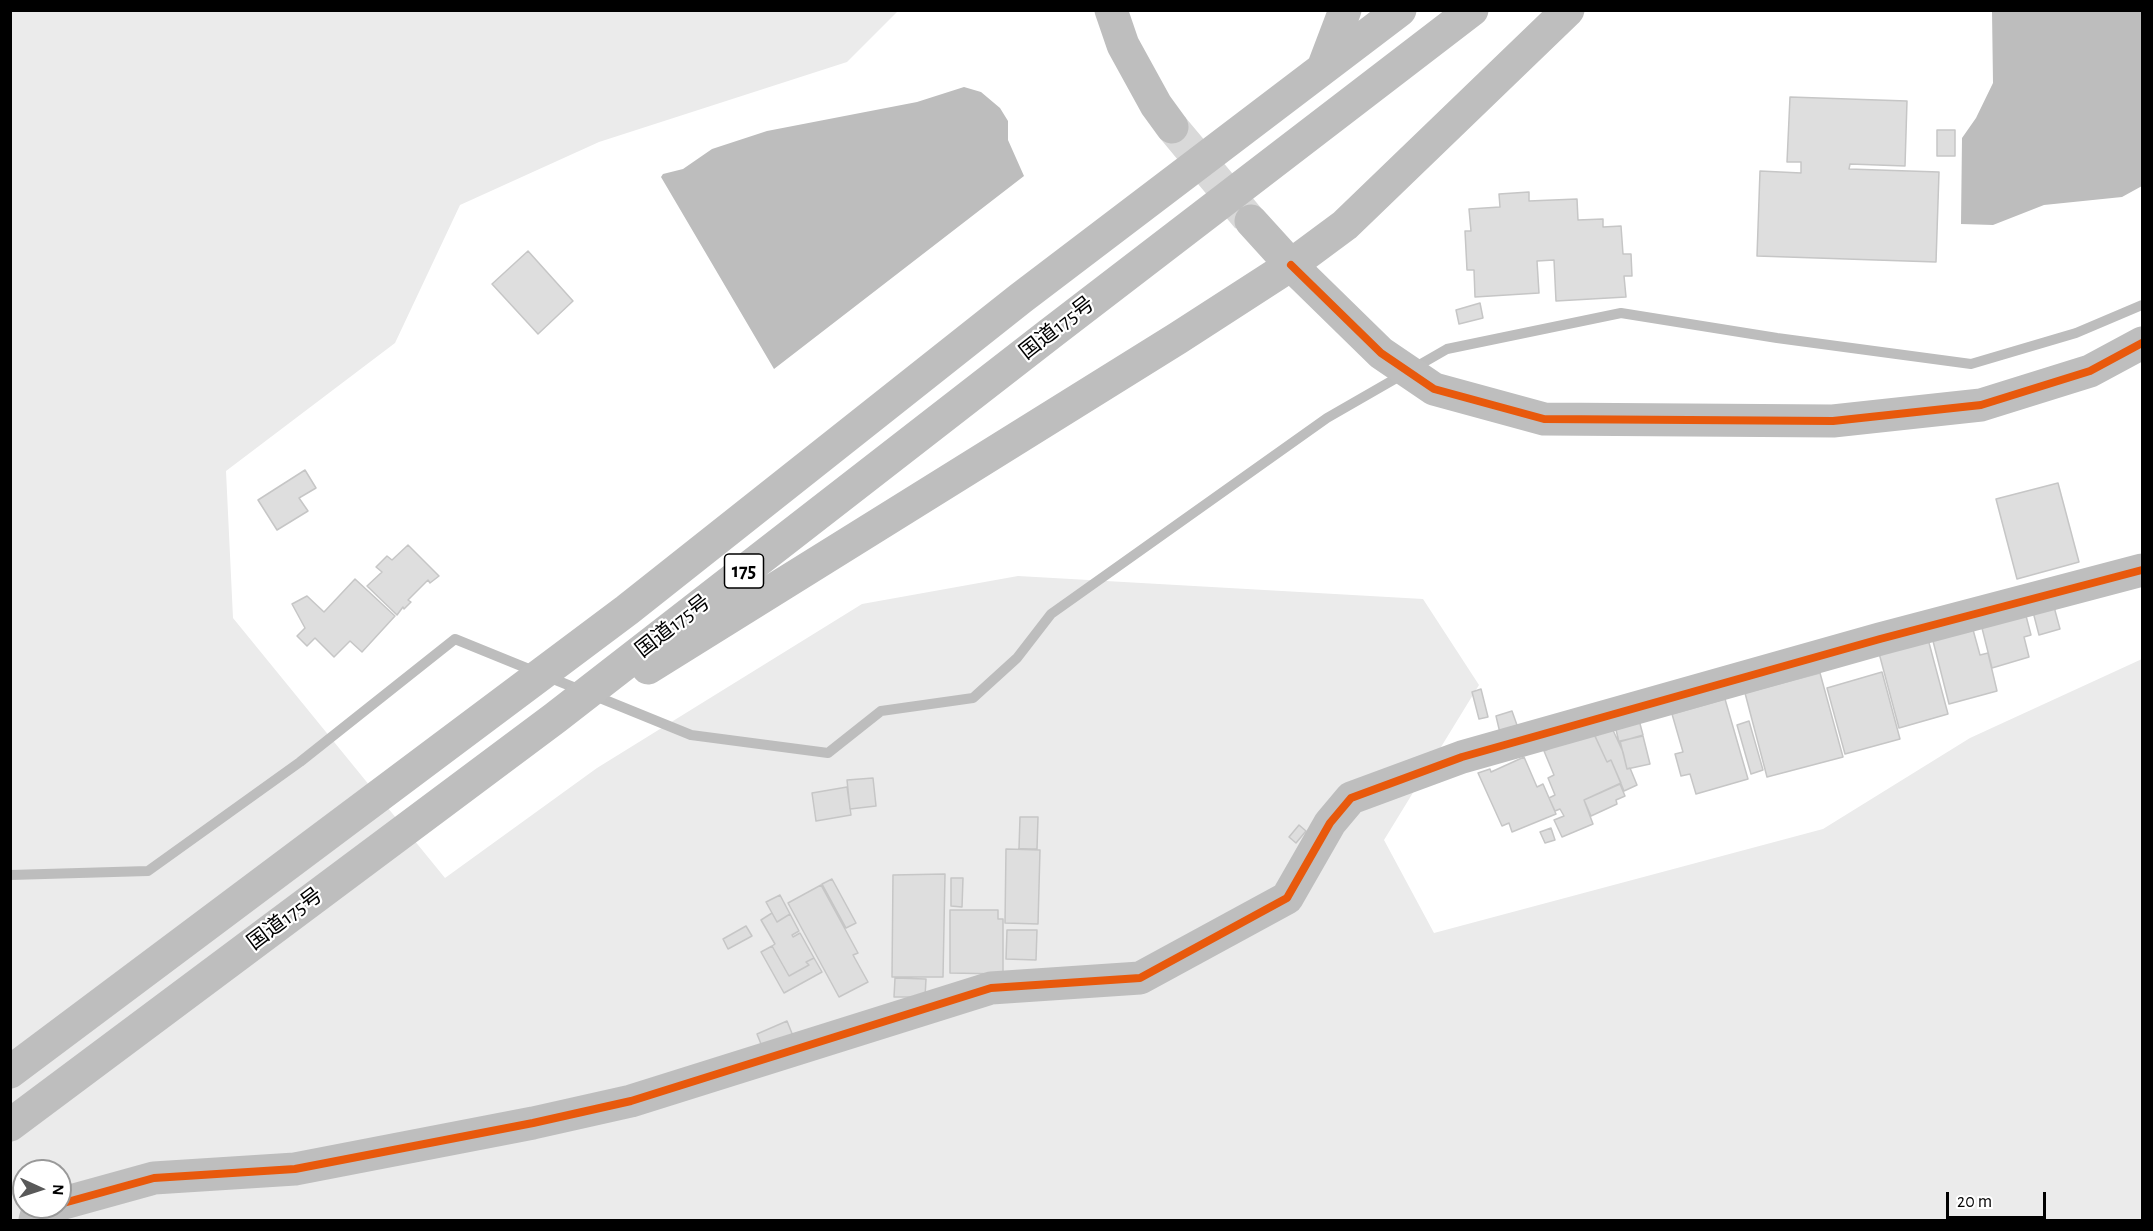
<!DOCTYPE html>
<html>
<head>
<meta charset="utf-8">
<style>
  body { margin:0 }
  #map { position:relative; width:2153px; height:1231px; overflow:hidden; background:#fff; font-family:"Alegreya Sans",sans-serif }
  canvas { display:block }
  .frame { position:absolute; inset:0; border:12px solid #000; pointer-events:none }
  .north { position:absolute; left:12px; top:1159px; width:60px; height:60px; box-sizing:border-box; background:#fff; border:2px solid #999; border-radius:50%; rotate:93deg; font-size:16px; font-weight:700; line-height:24px; text-align:center; color:#000 }
  .north::after { content:''; display:block; margin:auto; width:21px; height:27px; background:#595959; clip-path:polygon(50% 0,100% 100%,50% 72%,0 100%) }
  .scale { position:absolute; left:1946px; top:1192px; width:100px; height:27px; box-sizing:border-box; border:3px solid #000; border-top:0; padding-left:8px; font-size:18px; line-height:21px; white-space:nowrap; color:#000; -webkit-text-stroke:4px #fff; paint-order:stroke }
</style>
</head>
<body>
<div id="map">
<canvas width="2153" height="1231"></canvas>
<div class="frame"></div>
<div class="north">N</div>
<div class="scale">20 m</div>
</div>
<script>
const g = document.querySelector('canvas').getContext('2d');
g.lineJoin = 'round';
function paint(path, color) { g.fillStyle = color; g.fill(path, 'evenodd'); }
function stroke(path, color, width, dash) { g.strokeStyle = color; g.lineWidth = width; g.lineCap = dash ? 'butt' : 'round'; g.setLineDash(dash || []); g.stroke(path); }
function label(font, color, halo, rows, align = 'center') {
  g.font = font + ' "Alegreya Sans","Noto Sans JP",sans-serif'; g.lineWidth = 4.5; g.setLineDash([]); g.textBaseline = 'middle'; g.strokeStyle = halo; g.fillStyle = color; for (const [text, x, y, turn = 0] of rows) {
    g.save(); g.translate(x, y); g.rotate((+turn || 0) * Math.PI / 180); g.textAlign = isNaN(turn) ? turn : align; if (halo) g.strokeText(text, 0, 0); g.fillText(text, 0, 0); g.restore();
  }
}
paint(new Path2D(`
  M10,11H898L847,62L599,142L460,205L395,343L226,471L233,618L445,878L597,768L862,604L1018,576L1423,599L1479,685L1384,840L1434,933L1823,829L1970,738L2142,659V1220H11ZM24,1171H60V1207H24Z`), '#ebebeb');
paint(new Path2D(`
  M1992,11H2142V186L2122,197L2044,205L1993,225L1961,224L1962,138L1976,118L1993,83Z
  M964,87L981,92L1000,108L1008,121V140L1024,176L774,369L661,177L663,174L683,169L712,149L767,131L917,102Z`), '#bdbdbd');
stroke(new Path2D(`
  M10,875L148,871L300,762L455,639L691,735L828,753L881,711L973,698L1017,658L1051,614L1327,418L1447,349L1621,313L1777,338L1971,364L2076,333L2142,305`), '#bdbdbd', 10);
const building = new Path2D(`
  M1790,97L1907,101L1905,166L1850,164L1849,169L1939,172L1936,262L1757,256L1760,171L1801,173V162H1787Z
  M1937,130H1955V156H1937Z
  M1529,192V201L1577,199L1578,220L1603,219V227L1621,226L1623,254H1631L1632,276H1624L1626,297L1556,301L1554,260L1537,261L1539,293L1475,297L1474,270H1467L1465,231H1471L1469,209L1500,207L1499,194Z
  M528,251L573,301L538,334L492,284Z
  M1480,303L1483,318L1459,324L1456,310Z
  M305,470L316,488L299,498L308,511L277,530L258,500Z
  M2058,483L2079,562L2017,579L1996,499Z
  M408,545L439,576L430,583L428,580L408,600L411,602L404,609L403,607L397,615L367,586L382,572L376,567L387,556L392,560Z
  M355,579L395,616L362,652L350,641L334,657L315,638L307,646L297,636L305,628L292,604L307,596L324,612Z
  M2053,603L2060,629L2039,635L2032,608Z
  M2025,612L2031,635L2024,637L2029,657L1992,668L1981,624Z
  M1972,626L1980,655L1988,653L1997,691L1949,704L1932,637Z
  M1928,639L1948,714L1899,728L1879,653Z
  M1882,672L1900,739L1845,754L1827,688Z
  M1820,673L1843,757L1767,777L1745,693Z
  M1481,689L1488,717L1479,719L1472,692Z
  M1725,699L1748,779L1696,794L1690,774L1681,776L1675,754L1683,752L1672,714Z
  M1512,711L1518,728L1500,733L1496,716Z
  M1639,720L1643,735L1619,742L1615,726Z
  M1749,721L1763,770L1751,774L1737,725Z
  M1612,728L1623,752L1627,769L1630,768L1637,785L1624,791L1611,760L1607,762L1595,736Z
  M1592,730L1607,762L1611,760L1621,783L1584,800L1593,824L1562,837L1554,820L1564,816L1560,809L1555,811L1549,798L1555,795L1548,778L1554,775L1544,751Z
  M1643,736L1650,764L1627,769L1620,741Z
  M1524,757L1537,787L1543,784L1556,814L1512,832L1509,823L1502,826L1478,773L1490,769L1491,772Z
  M873,778L876,806L850,809L847,780Z
  M1620,784L1625,796L1616,800L1617,804L1591,816L1584,800Z
  M847,787L851,815L816,821L812,793Z
  M1020,817H1038L1037,849H1019Z
  M1299,825L1306,831L1296,843L1289,837Z
  M1551,828L1555,840L1545,843L1540,832Z
  M1006,849L1040,850L1038,924L1005,923Z
  M945,874L943,977H892L893,875Z
  M951,878H963L962,907L951,906Z
  M832,879L856,923L846,928L822,884Z
  M821,885L858,953L853,955L868,982L839,997L788,903Z
  M780,895L790,914L777,922L766,902Z
  M950,910H998V919H1003V974L950,973Z
  M772,913L777,922L790,914L799,931L792,935L793,937L800,933L814,958L806,962L809,965L789,976L772,946L775,944L761,920Z
  M746,926L752,936L728,949L723,939Z
  M1007,930H1037L1036,960L1006,959Z
  M772,946L789,976L809,965L806,962L814,958L822,972L784,993L761,952Z
  M895,978L926,979L925,997H894Z
  M787,1021L793,1036L763,1049L757,1034Z`);
paint(building, '#dedede');
stroke(building, '#c6c6c6', 1.5);
stroke(new Path2D(`
  M1172,127L1248,218`), '#d9d9d9', 33, [33, 16]);
stroke(new Path2D(`
  M1291,265L1381,353L1434,389L1544,419L1833,421L1981,405L2090,371L2142,343
  M60,1204L154,1178L295,1169L533,1123L631,1101L991,988L1140,978L1287,898L1330,823L1351,798L1462,757L1880,639L2142,570
  M35,1220L38,1210L48,1207`), '#bebebe', 33);
stroke(new Path2D(`
  M1111,10L1123,45L1156,105L1172,127
  M1323,68L1345,10
  M1251,221L1291,265
  M648,668L1178,338L1291,265L1345,225L1568,10
  M10,1072L627,610L1021,298L1400,10
  M10,1125L555,718L1051,333L1472,10`), '#bebebe', 33);
stroke(new Path2D(`
  M1291,265L1381,353L1434,389L1544,419L1833,421L1981,405L2090,371L2142,343
  M60,1204L154,1178L295,1169L533,1123L631,1101L991,988L1140,978L1287,898L1330,823L1351,798L1462,757L1880,639L2142,570`), '#e8590c', 8);
for (const [x, y, w] of [
  [744,571,39]
]) { const box = new Path2D(); box.roundRect(x - w / 2, y - 17, w, 34, 4.5); g.fillStyle = '#fff'; g.fill(box); stroke(box, '#000', 1.5); }
label('bold 20px', '#000', null, [
  ["175",744,571]
]);
label('21px', '#000', '#fff', [
  ["国道175号",1057,328,-38],
  ["国道175号",673,626,-38],
  ["国道175号",285,919,-37]
]);
</script>
</body>
</html>
